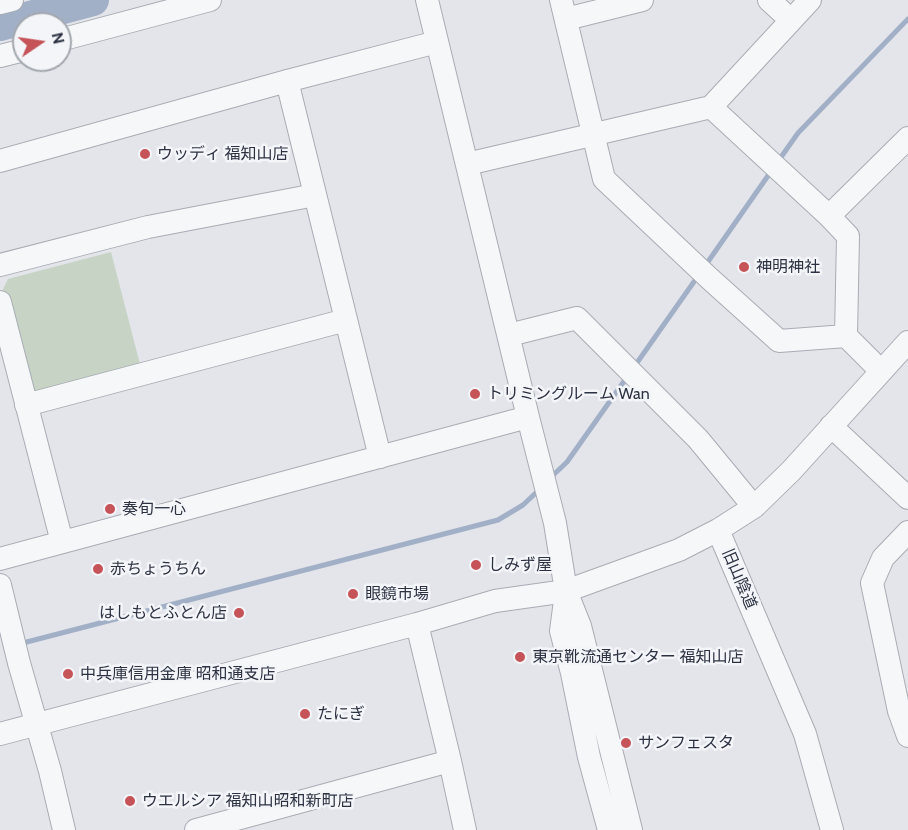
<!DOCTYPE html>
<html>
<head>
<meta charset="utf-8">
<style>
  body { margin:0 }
  #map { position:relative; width:908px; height:830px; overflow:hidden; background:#e3e5ea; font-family:Cabin,sans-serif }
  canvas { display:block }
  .north { position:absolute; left:12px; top:12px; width:60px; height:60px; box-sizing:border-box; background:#f3f5f8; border:2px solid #a3a7af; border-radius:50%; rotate:77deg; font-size:16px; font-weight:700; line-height:24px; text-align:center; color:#2c3242 }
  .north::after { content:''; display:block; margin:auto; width:21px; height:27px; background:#c55358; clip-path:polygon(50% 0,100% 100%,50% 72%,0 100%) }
</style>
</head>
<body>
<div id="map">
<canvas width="908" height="830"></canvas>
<div class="north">N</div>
</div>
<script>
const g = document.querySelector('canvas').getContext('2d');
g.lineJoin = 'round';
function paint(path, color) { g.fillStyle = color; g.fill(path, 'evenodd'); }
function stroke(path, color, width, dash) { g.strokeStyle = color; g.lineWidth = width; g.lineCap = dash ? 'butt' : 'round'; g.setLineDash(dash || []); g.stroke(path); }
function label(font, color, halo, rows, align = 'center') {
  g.font = font + ' Cabin,"Noto Sans JP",sans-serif'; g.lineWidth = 5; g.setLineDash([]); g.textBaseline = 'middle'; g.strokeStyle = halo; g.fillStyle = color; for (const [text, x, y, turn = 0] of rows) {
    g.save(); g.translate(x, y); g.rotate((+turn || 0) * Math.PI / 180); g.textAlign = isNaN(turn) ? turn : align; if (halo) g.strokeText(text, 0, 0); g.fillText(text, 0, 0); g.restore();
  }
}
paint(new Path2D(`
  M111,252L142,372L32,401L3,289L8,279Z`), '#c7d4c5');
stroke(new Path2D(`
  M779,160L798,133L908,19
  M705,266L772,170
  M634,367L698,276
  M549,479L567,462L627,377
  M19,644L498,520L523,505L541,488`), '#a2b0c7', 5);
stroke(new Path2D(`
  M0,25L93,0`), '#a2b0c7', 32);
const minor = new Path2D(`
  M427,0L528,417L555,523L566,591L580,626L631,830
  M561,0L604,179L709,278L779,341L846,336
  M769,0L791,20
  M0,3L12,0
  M566,19L642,0
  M60,40L210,0
  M0,56L24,50
  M287,81L380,457
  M711,107L829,216L848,236L846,336L881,371
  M0,161L287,81L437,42
  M467,164L711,107L810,0
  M829,216L908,138
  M0,265L148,227L315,195
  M0,302L62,542
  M509,335L577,318L698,439L754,507
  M26,405L346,320
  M831,426L908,498
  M718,530L805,734L832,830
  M908,532L883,558L872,583L899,711L908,736
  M0,559L528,417
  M0,585L19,663L50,771L64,830
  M566,593L561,631L572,673L589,757L609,830
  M417,624L450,761
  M0,734L417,624L495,601L566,591L679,550L718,530L754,507L791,471L908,342
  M196,830L450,761L465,830`);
stroke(minor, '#a8acb4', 24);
stroke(minor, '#f6f7f9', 22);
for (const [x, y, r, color] of [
  [145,154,6,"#c55358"],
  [744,267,6,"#c55358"],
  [475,394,6,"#c55358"],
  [110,509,6,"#c55358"],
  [476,565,6,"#c55358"],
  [98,569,6,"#c55358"],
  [353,594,6,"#c55358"],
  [239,613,6,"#c55358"],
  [520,657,6,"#c55358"],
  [68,674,6,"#c55358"],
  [305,714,6,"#c55358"],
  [626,743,6,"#c55358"],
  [130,801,6,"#c55358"]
]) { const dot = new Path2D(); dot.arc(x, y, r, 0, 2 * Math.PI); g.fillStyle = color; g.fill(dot); stroke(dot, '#f3f5f8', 2); }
label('16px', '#2c3242', '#f3f5f8', [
  ["ウッディ 福知山店",157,154],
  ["神明神社",756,267],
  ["トリミングルーム Wan",487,394],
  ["奏旬一心",122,509],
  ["しみず屋",488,565],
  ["赤ちょうちん",110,569],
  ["眼鏡市場",365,594],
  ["はしもとふとん店",227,613,"right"],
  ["東京靴流通センター 福知山店",532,657],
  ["中兵庫信用金庫 昭和通支店",80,674],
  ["たにぎ",317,714],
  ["サンフェスタ",638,743],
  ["ウエルシア 福知山昭和新町店",142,801]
], 'left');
label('16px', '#2c3242', '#f3f5f8', [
  ["旧山陰道",739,579,67]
]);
</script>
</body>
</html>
